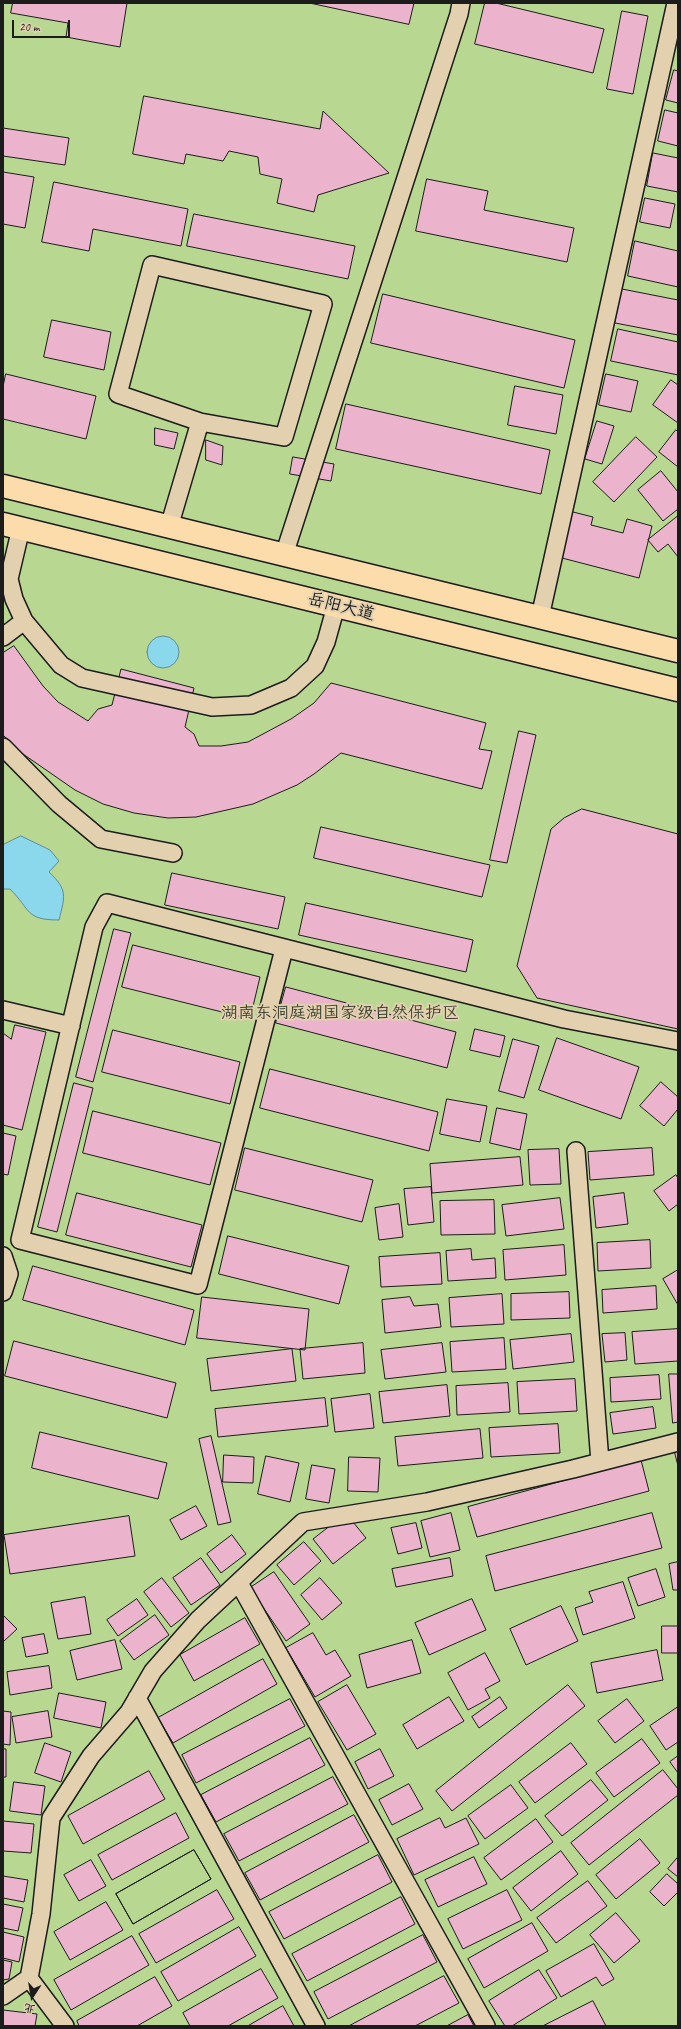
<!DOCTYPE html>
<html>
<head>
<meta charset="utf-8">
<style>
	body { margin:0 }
	#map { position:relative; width:681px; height:2029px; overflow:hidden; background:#e4cab4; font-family:Caveat,"LXGW WenKai TC",sans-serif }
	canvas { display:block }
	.frame { position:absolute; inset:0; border:4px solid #1c1c1c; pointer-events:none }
	.north { position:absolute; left:12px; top:1977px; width:40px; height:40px; -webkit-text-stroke:3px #e2d0ae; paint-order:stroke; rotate:192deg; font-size:11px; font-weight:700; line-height:16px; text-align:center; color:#1c1c1c }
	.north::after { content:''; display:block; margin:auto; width:14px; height:18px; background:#1c1c1c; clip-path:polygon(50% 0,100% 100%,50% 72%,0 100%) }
	.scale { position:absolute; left:12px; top:20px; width:58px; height:18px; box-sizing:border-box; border:2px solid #1c1c1c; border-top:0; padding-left:5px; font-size:12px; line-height:14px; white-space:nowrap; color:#1c1c1c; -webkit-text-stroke:3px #e2d0ae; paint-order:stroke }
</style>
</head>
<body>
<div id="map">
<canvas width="681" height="2029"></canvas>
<div class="frame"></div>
<div class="north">北</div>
<div class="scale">20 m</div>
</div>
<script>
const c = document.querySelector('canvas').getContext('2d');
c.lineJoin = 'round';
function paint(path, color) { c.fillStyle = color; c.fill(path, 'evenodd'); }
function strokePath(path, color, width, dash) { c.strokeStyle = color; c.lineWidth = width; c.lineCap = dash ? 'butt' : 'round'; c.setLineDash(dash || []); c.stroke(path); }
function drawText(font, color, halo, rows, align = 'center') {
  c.font = font + ' Caveat,"LXGW WenKai TC",sans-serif'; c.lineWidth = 4; c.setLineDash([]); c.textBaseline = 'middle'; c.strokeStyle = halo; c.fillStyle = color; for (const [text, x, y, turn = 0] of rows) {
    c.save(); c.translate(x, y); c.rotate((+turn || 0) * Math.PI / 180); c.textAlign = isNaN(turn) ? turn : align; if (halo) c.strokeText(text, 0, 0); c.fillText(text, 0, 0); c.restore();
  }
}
paint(new Path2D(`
	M3,3H678V2026H3Z`), '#b8d892');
const water = new Path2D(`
	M147 652a16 16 0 1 1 32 0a16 16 0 1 1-32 0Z
	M21,836L50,850L59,861L49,872C68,890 65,896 59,920C25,920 31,910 10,889H3V845Z`);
paint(water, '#8bd7eb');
strokePath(water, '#5f8c98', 1);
const building = new Path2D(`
	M13,3H127L120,47L66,37L68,23L11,13Z
	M310,3H414L409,24Z
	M485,3H496L604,29L593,73L475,44Z
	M622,11L648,16L633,94L607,89Z
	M674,70L678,71V103L666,100Z
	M144,96L320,129L323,111L389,173L318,195L314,212L277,203L282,179L260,174L258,157L229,151L223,161L186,154L184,164L133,154Z
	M665,110L678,113V146L658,141Z
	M3,128L69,138L65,165L3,156Z
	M653,153L678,158V192L647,186Z
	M3,172L34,177L25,228L3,224Z
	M427,179L488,191L484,210L574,228L567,262L416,231Z
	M54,182L188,209L181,246L93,229L89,251L42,242Z
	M645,198L675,204L670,228L640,222Z
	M194,214L355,246L348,279L187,246Z
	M635,241L678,251V287L628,276Z
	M622,289L678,300V335L615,323Z
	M383,294L575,340L564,388L371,343Z
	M52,320L111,332L104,370L44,357Z
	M618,329L678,342V375L611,361Z
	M6,374L96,396L86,439L3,419V387Z
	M606,374L638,381L631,412L599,405Z
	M671,380L678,385V423L653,405Z
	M515,386L563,395L556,434L508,425Z
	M346,404L550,450L541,494L336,449Z
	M597,421L614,426L602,464L585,459Z
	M155,428L178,433L174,449L155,445Z
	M676,430L678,432V467L659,452Z
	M636,437L657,457L614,502L593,482Z
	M206,440L223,446L222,465L206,460Z
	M293,457L334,464L331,481L290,474Z
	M661,471L678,492V509L663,521L638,490Z
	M573,512L593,517L591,525L623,533L627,519L652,526L639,578L562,558Z
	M678,516V557L668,544L658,552L648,540Z
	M14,646L43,686L58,702L88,721L98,709L112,705L121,669L194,688L185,727L194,734L199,746H221L248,742L291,719L314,703L331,683L486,723L479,749L492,751L482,789L341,753L314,774L297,785L253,804L196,817L168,818L134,813L103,804L75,790L23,754L3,735V653Z
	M519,731L536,735L507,863L490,860Z
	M582,809L678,834V1029L537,998L517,966L551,829L564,818Z
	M321,827L490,865L482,897L314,858Z
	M172,873L285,897L278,929L165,905Z
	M306,903L473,940L466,972L299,935Z
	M114,929L131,933L93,1082L76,1077Z
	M133,945L260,977L250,1019L122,987Z
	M286,987L456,1032L447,1068L276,1023Z
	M15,1025L46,1032L22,1130L3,1125V1033L11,1039Z
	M475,1029L505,1036L500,1057L470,1050Z
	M113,1030L240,1062L230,1104L102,1072Z
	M557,1038L639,1067L621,1119L539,1090Z
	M513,1039L539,1046L524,1098L499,1091Z
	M270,1069L438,1112L429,1151L260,1108Z
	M661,1082L678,1097V1109L664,1126L640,1106Z
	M74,1083L93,1088L57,1232L38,1227Z
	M447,1099L487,1106L480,1142L440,1134Z
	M497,1108L527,1114L520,1150L490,1143Z
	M93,1111L221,1143L210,1185L83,1153Z
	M3,1133L16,1136L8,1175L3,1174Z
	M245,1148L373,1180L362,1222L235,1190Z
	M652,1148L654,1175L590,1180L588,1152Z
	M559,1149L561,1184L530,1185L528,1150Z
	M520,1157L523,1185L432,1193L430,1164Z
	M676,1175L678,1178V1204L669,1211L654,1191Z
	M431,1187L434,1222L408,1225L404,1189Z
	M77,1193L202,1225L191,1267L66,1235Z
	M624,1193L628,1224L596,1228L593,1197Z
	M560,1198L564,1229L506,1236L502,1205Z
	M494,1200L495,1234L441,1235L440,1201Z
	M399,1204L403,1237L379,1240L375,1208Z
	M228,1236L349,1266L339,1304L219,1274Z
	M650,1240L651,1268L598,1271L597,1243Z
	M564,1245L566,1275L505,1280L503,1250Z
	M471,1249L472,1260L495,1258L496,1278L448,1281L446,1251Z
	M440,1253L442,1284L381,1287L379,1257Z
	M33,1266L194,1310L185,1345L23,1300Z
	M678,1270V1305L663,1279Z
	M656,1286L657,1309L603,1313L602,1290Z
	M569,1292L570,1318L511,1320V1294Z
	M502,1294L504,1324L451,1327L449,1298Z
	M202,1297L309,1309L305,1350L197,1338Z
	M410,1297L414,1306L438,1304L441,1327L385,1333L382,1300Z
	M678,1329V1361L635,1364L632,1332Z
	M625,1333L627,1360L605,1362L602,1334Z
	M571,1334L574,1362L513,1369L510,1340Z
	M504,1338L506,1369L452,1372L450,1342Z
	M14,1341L176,1383L167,1418L5,1376Z
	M363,1343L365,1373L303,1379L300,1349Z
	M442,1343L446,1372L385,1379L381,1350Z
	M292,1349L296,1381L211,1391L207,1359Z
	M669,1374H678V1422L673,1423Z
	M659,1375L661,1399L611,1402L610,1378Z
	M575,1379L577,1411L519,1414L517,1382Z
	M508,1383L510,1412L457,1415L456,1386Z
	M447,1385L450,1416L383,1423L379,1392Z
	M370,1394L374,1428L335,1432L331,1399Z
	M325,1398L328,1426L218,1437L215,1409Z
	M653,1407L656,1428L613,1434L610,1413Z
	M558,1424L560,1453L491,1457L489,1428Z
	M480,1429L483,1458L398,1466L395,1437Z
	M40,1432L167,1463L158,1499L32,1468Z
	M211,1436L231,1522L218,1525L199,1439Z
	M678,1449V1466L674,1450Z
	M224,1455L254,1457L253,1483L223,1482Z
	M266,1456L299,1463L290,1502L258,1494Z
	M349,1457L380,1458L378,1492L348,1491Z
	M641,1460L649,1491L477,1537L468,1507Z
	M312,1465L335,1469L329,1503L306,1499Z
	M196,1506L207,1526L181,1540L170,1520Z
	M451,1513L460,1550L430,1557L421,1521Z
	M652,1513L662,1548L495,1591L486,1556Z
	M129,1516L135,1556L10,1574L4,1535Z
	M353,1522L366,1538L333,1564L313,1539L331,1525Z
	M416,1523L422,1548L398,1554L391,1528Z
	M232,1535L246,1554L221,1573L207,1554Z
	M304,1542L321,1561L294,1585L277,1565Z
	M201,1558L220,1585L191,1605L173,1578Z
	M450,1558L453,1576L396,1587L392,1569Z
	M678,1562V1590H673L669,1564Z
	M656,1569L665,1597L638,1606L628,1578Z
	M274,1572L310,1624L286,1641L250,1588Z
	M162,1578L189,1613L171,1627L144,1592Z
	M320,1578L342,1603L322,1620L301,1595Z
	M623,1582L635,1618L583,1635L575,1608L593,1602L589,1592Z
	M85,1597L91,1634L58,1639L51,1603Z
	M137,1599L148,1615L118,1636L107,1620Z
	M472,1599L486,1630L429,1655L415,1623Z
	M561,1606L578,1641L526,1665L510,1629Z
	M3,1615L17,1629L3,1642Z
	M155,1615L169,1635L134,1660L120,1641Z
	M245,1618L260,1644L194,1681L180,1655Z
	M662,1626H678V1653H662Z
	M313,1633L326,1655L335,1650L351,1676L315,1697L286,1648Z
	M44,1634L48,1653L26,1657L22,1638Z
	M115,1640L122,1669L77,1680L70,1651Z
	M412,1640L421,1673L367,1688L359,1655Z
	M657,1650L663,1680L597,1693L591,1663Z
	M485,1653L500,1681L485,1689L490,1698L468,1710L448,1673Z
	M263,1659L277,1684L173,1743L158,1718Z
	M49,1666L52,1688L10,1695L7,1672Z
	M347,1685L376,1734L347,1750L318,1702Z
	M568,1685L585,1706L452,1811L436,1791Z
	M59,1693L106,1702L101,1728L54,1718Z
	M449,1697L464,1721L417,1749L403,1725Z
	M500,1697L507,1708L479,1728L472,1717Z
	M290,1699L305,1726L196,1783L182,1755Z
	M627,1699L644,1721L615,1743L598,1721Z
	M678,1707V1742L666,1750L650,1726Z
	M3,1711L11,1712L10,1745L3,1744Z
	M48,1711L52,1737L16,1743L12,1717Z
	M310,1738L325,1765L216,1822L201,1795Z
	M642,1739L660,1763L614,1797L596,1773Z
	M45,1743L71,1752L61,1782L35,1773Z
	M571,1743L587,1764L535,1803L519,1782Z
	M3,1749H6V1777H3Z
	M380,1749L394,1776L368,1789L355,1762Z
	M678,1756V1773L670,1762Z
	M663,1770L678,1789V1795L589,1865L571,1843Z
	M149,1771L165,1799L83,1844L68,1816Z
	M333,1777L348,1804L239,1861L224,1834Z
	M591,1780L608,1800L562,1836L545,1816Z
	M14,1782L45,1786L41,1815L10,1811Z
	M409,1784L423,1809L392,1825L379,1800Z
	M511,1785L528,1808L485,1839L468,1816Z
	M176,1813L189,1838L112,1880L98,1855Z
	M354,1815L369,1842L260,1900L245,1873Z
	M440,1818L445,1828L466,1818L479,1844L414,1875L397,1839Z
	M536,1819L553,1842L501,1880L484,1858Z
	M3,1821L34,1824L31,1853L3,1851Z
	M640,1839L660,1863L616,1899L596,1875Z
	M194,1850L211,1879L133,1924L116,1894Z
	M194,1850L211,1879L133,1924L116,1894Z
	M561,1851L578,1874L531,1911L513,1888Z
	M378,1855L392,1882L284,1939L269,1912Z
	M474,1857L487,1884L438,1907L425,1880Z
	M678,1857V1877L668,1869Z
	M91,1860L106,1886L79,1901L64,1875Z
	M667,1874L678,1884V1892L664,1906L650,1892Z
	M3,1876L28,1880L24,1902L3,1898Z
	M588,1881L607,1906L556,1943L537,1918Z
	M217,1890L234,1919L156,1963L139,1934Z
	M507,1890L522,1920L463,1949L448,1919Z
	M401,1897L415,1924L307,1981L292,1954Z
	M106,1902L123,1930L70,1960L54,1932Z
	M3,1904L23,1908L18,1931L3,1928Z
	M616,1913L640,1941L614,1963L590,1935Z
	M532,1923L548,1951L484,1988L468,1959Z
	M239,1927L256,1956L178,2001L161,1972Z
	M3,1932L24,1937L19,1962L3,1958Z
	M423,1935L437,1962L328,2019L314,1992Z
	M132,1936L149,1965L71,2010L54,1980Z
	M594,1944L614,1979L602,1986L596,1977L561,1997L546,1971Z
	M3,1960L12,1962L9,1979L3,1980Z
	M261,1969L278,1998L228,2026H190L183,2013Z
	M539,1970L557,1998L512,2026H505L489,2001Z
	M444,1976L459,2003L415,2026H349Z
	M155,1977L172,2006L137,2026H79L77,2021Z
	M593,2001L606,2026H543Z
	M283,2006L294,2026H248Z
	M3,2010L37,2014L35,2026H3Z
	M468,2015L474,2026H447Z`);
paint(building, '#ebb4cc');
strokePath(building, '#1c1c1c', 1);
const minor = new Path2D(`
	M169,527L200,422L118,394L152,265L323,304L284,437L200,422
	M284,555L459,14L461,3
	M540,617L676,3
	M24,621L61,665L82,678L212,707L251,705L291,688L315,666L326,642L336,606
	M3,637L24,621L14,599L9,579L21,528
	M3,747L59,804L101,839L173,853
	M284,949L198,1285L20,1240L94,927L107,903L564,1019L678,1041
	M3,1010L71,1026
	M576,1151L600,1462
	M3,1256L9,1274L3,1292
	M239,1583L486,2026
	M137,1698L316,2026
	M29,1978L65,2026
	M3,1996L29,1978L41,1914L51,1818L91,1756L129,1712L153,1671L198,1620L303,1522L427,1502L573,1469L678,1442`);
const primary = new Path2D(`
	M3,486L678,651
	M3,524L678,690`);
strokePath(minor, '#1c1c1c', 20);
strokePath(primary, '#1c1c1c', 25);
strokePath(minor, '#e2d0ae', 17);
strokePath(primary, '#fddcac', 22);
drawText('17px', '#1c1c1c', '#e2d0ae', [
	["岳阳大道",341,607,14]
]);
drawText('17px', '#3b4234', '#e2d0ae', [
	["湖南东洞庭湖国家级自然保护区",340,1014]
]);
</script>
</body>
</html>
